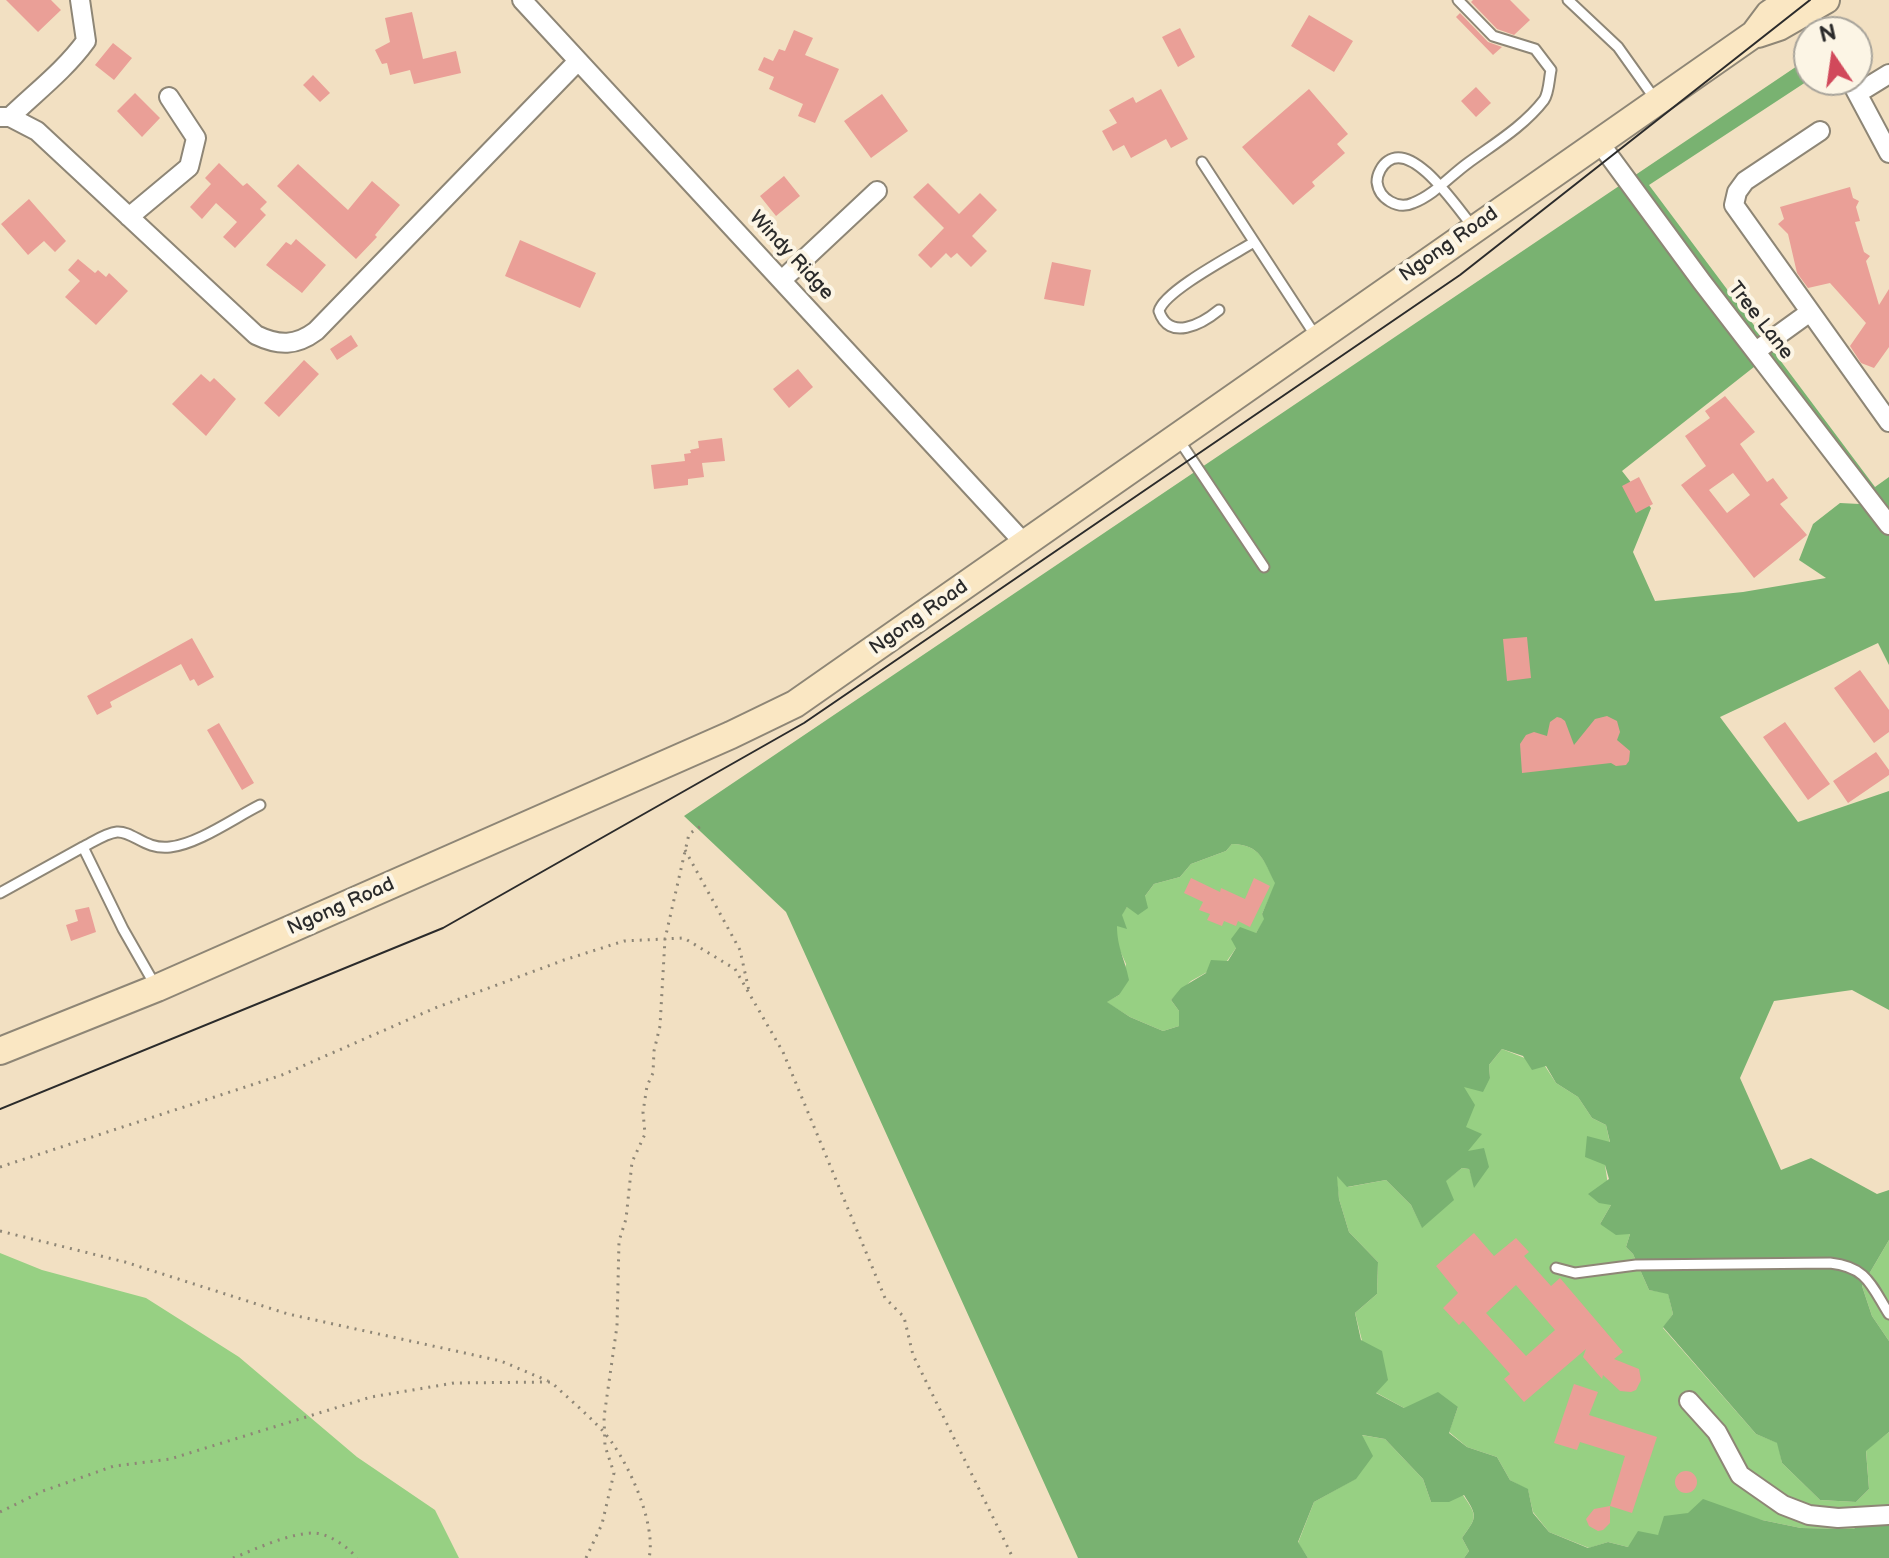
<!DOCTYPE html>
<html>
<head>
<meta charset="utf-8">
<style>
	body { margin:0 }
	#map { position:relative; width:1889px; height:1558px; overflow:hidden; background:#f2e0c2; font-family:"Balsamiq Sans",sans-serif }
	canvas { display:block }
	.north { position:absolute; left:1793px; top:16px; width:80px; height:80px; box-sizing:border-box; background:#fcf5e5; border:2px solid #a8a49b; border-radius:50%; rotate:347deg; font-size:22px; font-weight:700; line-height:32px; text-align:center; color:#2b2b2b }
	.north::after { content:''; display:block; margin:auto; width:28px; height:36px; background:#d1495b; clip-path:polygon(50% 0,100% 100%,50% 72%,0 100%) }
</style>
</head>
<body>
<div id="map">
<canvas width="1889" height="1558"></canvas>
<div class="north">N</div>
</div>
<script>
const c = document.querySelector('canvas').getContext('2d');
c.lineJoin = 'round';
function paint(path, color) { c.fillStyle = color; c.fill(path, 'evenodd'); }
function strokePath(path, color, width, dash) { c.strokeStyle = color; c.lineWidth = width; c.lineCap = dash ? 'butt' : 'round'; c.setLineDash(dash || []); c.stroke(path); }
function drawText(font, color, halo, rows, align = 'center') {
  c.font = font + ' "Balsamiq Sans",sans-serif'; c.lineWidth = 8; c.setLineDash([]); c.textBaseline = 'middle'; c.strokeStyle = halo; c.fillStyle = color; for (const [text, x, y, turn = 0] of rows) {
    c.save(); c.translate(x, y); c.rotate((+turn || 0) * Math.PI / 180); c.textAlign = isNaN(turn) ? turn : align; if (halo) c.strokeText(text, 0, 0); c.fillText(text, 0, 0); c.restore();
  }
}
paint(new Path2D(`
	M1232,844C1261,845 1263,860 1276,883L1262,914L1265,919L1256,933L1236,948L1227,961L1191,981L1171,1000L1179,1011V1026L1163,1031L1130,1017L1106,1002L1119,995L1126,964L1117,944V925L1126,928L1121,915L1127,907L1145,896L1154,884L1180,877L1191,864L1226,851Z
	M1502,1049L1545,1066L1556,1083L1578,1097L1592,1118L1606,1125L1610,1143L1605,1165L1611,1205L1600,1224L1630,1234L1626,1247L1633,1254L1649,1290L1668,1293L1673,1314L1663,1328L1756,1434L1778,1443L1782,1463L1820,1500L1856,1502L1869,1489L1866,1450L1889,1432V1512L1853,1529L1801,1528L1762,1520L1688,1513L1658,1535L1628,1547L1608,1542L1589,1548L1549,1532L1533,1512L1528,1490L1510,1480L1497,1457L1467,1447L1449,1432L1458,1407L1404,1408L1375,1392L1355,1313L1377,1294L1378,1262L1349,1232L1339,1199L1336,1174L1348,1187L1386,1180L1411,1205L1422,1227L1445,1181L1462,1168L1469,1169L1475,1187L1467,1152L1463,1087L1490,1078L1489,1065Z
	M1889,1240V1341L1872,1316L1862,1286Z
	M0,1253L42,1270L146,1298L239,1357L357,1457L435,1510L459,1558H0Z
	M1361,1435L1385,1439L1423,1479L1431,1502L1463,1495C1478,1517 1477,1517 1462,1538L1469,1551L1464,1558H1308L1298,1543L1314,1502L1355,1479Z`), '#97d083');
paint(new Path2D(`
	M1809,58V80L1649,185L1875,487L1889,477V665L1878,643L1720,717L1798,822L1889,791V1010L1852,990L1774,1001L1740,1078L1781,1170L1811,1158L1877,1194L1889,1190V1240L1862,1286L1872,1316L1889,1341V1432L1866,1451L1869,1489L1856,1502L1820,1500L1782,1463L1777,1443L1756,1434L1663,1327L1673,1314L1668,1294L1649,1290L1633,1254L1626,1247L1630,1234L1616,1235L1600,1224L1611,1205L1599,1203L1588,1194L1609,1179L1605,1165L1585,1157L1587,1136L1610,1142L1606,1125L1592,1118L1578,1097L1556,1083L1546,1066L1532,1070L1523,1056L1502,1049L1489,1065L1490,1078L1483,1092L1464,1087L1475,1105L1466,1127L1482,1134L1468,1151L1484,1148L1489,1167L1474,1188L1469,1169L1462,1168L1446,1181L1454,1200L1422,1228L1411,1205L1386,1180L1347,1187L1337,1176L1339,1199L1349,1232L1378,1262L1377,1294L1355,1313L1361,1340L1382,1351L1388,1380L1376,1393L1404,1408L1438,1392L1458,1407L1449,1433L1467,1447L1497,1457L1510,1480L1528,1489L1533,1513L1549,1532L1588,1548L1608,1542L1628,1547L1638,1531L1658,1535L1664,1516L1688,1513L1703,1499L1762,1520L1801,1528L1853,1529L1889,1512V1558H1464L1469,1551L1462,1538C1477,1517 1478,1517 1464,1495L1449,1502H1431L1423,1479L1385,1439L1362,1435L1373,1456L1356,1479L1314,1502L1298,1542L1308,1558H1078L786,912L684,816ZM1759,363L1879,505L1840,503L1813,524L1799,560L1826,578L1743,592L1655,601L1633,552L1651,508L1622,471ZM1232,844C1261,845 1263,860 1275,883L1262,914L1264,919L1256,933L1240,927L1231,939L1236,948L1228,961L1211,960L1206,973L1181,988L1171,1000L1179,1011V1026L1163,1031L1130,1017L1107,1002L1119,995L1129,980C1125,959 1117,948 1117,926L1127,929L1122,915L1127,907L1138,915L1148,908L1145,896L1154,884L1180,877L1191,864L1226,851Z`), '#79b271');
paint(new Path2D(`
	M6,0H51L61,10L38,32Z
	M1473,0H1510L1530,20L1514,35L1497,29L1471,2Z
	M412,12L423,59L456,51L461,73L414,84L410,70L390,75L387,63L382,64L375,50L390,42L385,18Z
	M1460,13L1488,42L1502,47L1493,55L1456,17Z
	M1309,15L1353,41L1334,72L1291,46Z
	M1180,28L1195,57L1178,67L1162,37Z
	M794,30L813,38L805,55L839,69L815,123L798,116L803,104L769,89L774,77L758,70L764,57L773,61L779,49L785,51Z
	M113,43L132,58L114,80L95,65Z
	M313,75L330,93L320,102L303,85Z
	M1476,87L1491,103L1476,117L1461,101Z
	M1161,89L1188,139L1171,148L1166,139L1131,158L1124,145L1113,151L1102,131L1117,123L1109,110L1133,97L1136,103Z
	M1309,89L1348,134L1337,144L1345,153L1312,182L1315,186L1293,205L1242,147Z
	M135,93L160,118L142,137L117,111Z
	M882,94L908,131L871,158L844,121Z
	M219,163L243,186L247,183L267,202L260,209L266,215L235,248L223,237L237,222L216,203L202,219L190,207L211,184L205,178Z
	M298,164L348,210L372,181L400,205L375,235L377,237L356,259L277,186Z
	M784,176L800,196L776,216L760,196Z
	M928,183L959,214L980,193L997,210L972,236L987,251L971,267L957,253L951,258L946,253L931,268L918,255L944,228L913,197Z
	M1850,187L1853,198L1859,201L1856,207L1860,221L1855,222L1864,252L1870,256L1866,261L1879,305L1889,289V347L1874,368L1861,363L1850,346L1866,323L1830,283L1808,288L1797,273L1788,234L1778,224L1784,219L1780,207Z
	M29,199L66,241L55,252L44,241L28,255L1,224Z
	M296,239L326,265L302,293L266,265L286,242L291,245Z
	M520,240L596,273L580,308L505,276Z
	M78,259L95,273L98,270L106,277L109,273L128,291L96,325L65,297L80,281L68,270Z
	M1052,262L1091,270L1084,306L1044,299Z
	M351,335L358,346L337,360L330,349Z
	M304,360L319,374L279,417L264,403Z
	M798,369L813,387L789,408L773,389Z
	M201,374L210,382L214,378L236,399L206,436L172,404Z
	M1725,396L1755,432L1740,444L1767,482L1773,478L1788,498L1780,504L1807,535L1754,578L1681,485L1706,466L1685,436L1710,418L1705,411ZM1733,473L1750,495L1727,513L1709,490Z
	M722,438L725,461L702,463L704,477L688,479V485L654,489L651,465L685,461L684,454L691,453L690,450L699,448L698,441Z
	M1639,477L1653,504L1636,513L1622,486Z
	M1527,637L1531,678L1507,681L1503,639Z
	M192,638L214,677L198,686L194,679L190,681L181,664L110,702L112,707L97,715L87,696Z
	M1860,670L1889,710V732L1874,743L1834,688Z
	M1607,716L1617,721L1620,732L1617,740L1630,751L1629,761L1626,765L1616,766L1611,763L1522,773L1520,744L1526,735L1534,732L1547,736L1550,722L1557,717L1561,718L1565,721L1574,745L1595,719Z
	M1785,722L1830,784L1808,800L1763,737Z
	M219,723L254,783L242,790L207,730Z
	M1876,752L1889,770V775L1848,803L1833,781Z
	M1191,878L1220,892L1221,888L1245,899L1254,878L1270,886L1250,927L1238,921L1236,926L1224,921L1222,926L1207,920L1210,914L1199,910L1203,902L1184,893Z
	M89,907L96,932L71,941L66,925L78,921L75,910Z
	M1474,1233L1494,1256L1516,1238L1529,1252L1524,1256L1551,1286L1560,1278L1623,1352L1614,1359L1639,1369L1641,1380L1636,1390L1631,1392L1620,1391L1603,1375L1602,1379L1583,1357L1586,1349L1524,1402L1504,1379L1510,1374L1463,1321L1459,1325L1443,1308L1458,1293L1436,1266ZM1516,1285L1555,1330L1526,1356L1486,1313Z
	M1574,1384L1598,1392L1589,1415L1657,1437L1632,1513L1610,1506V1523L1603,1530L1598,1531L1589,1526L1586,1519L1594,1509L1610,1506L1625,1456L1580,1442L1577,1450L1554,1443Z
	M1675 1482a11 11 0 1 1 22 0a11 11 0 1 1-22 0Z`), '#ea9f97');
const lane = new Path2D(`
	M1458,0L1493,36L1535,49L1551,70C1549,79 1549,93 1544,100C1524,126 1494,144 1468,163C1450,176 1434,195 1413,203C1398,210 1379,199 1377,182C1377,174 1382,165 1388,161C1415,142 1459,211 1474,228
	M1568,0L1618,47L1655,99
	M1202,162L1317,338
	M1219,310C1202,324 1169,342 1159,311C1164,291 1233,255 1254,242
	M1179,440L1264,567
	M83,847C93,842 106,833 117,832C133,831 145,850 170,847C198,844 234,818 260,805
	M0,893L83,847L123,929L155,985
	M1556,1268L1575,1273L1636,1265L1830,1263C1867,1267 1871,1285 1889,1314`);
const street = new Path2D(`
	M522,0L1025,544
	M1807,12L1820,32
	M1850,80L1889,153
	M1858,93L1889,74
	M0,117H10L37,131L256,335C279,346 296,346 316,331L578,61
	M10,117C36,92 65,70 86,41L80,0
	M1820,131L1745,181L1737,192L1734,205L1889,422
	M1599,142L1702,282L1889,525
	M129,217L189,167L196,138L169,97
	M783,279L877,191
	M1756,351L1810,312
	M1689,1401L1717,1432L1740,1475L1783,1505L1809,1515L1838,1518L1889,1515`);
const secondary = new Path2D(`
	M1758,34L1779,27L1826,0
	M0,1051L157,988L731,735L795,704L1754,34L1769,14L1789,0`);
strokePath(lane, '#8e8676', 13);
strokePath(street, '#8e8676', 22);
strokePath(secondary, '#8e8676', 30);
strokePath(new Path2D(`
	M685,850L740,950L749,991
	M0,1167L282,1075L435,1008L564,960L624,941L684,938L735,969L783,1052L885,1298L904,1317L913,1355L1013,1558
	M0,1231L125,1262L288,1314L501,1361L548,1381
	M0,1512L43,1491L114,1466L170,1459L371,1397L454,1383L551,1382C568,1398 586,1413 602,1430C626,1456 657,1523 649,1558
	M233,1558C256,1549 289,1533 314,1533C328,1533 348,1547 357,1558
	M586,1558L602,1524L614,1473L605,1446L604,1417L617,1326L619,1241L626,1219L632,1162L645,1134L643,1112L647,1086L653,1073L654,1051L660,1026L665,939L689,834L701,826`), '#8e8676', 3, [2, 6]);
strokePath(lane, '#fff', 9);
strokePath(street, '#fff', 18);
strokePath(secondary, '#fae7c3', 26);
strokePath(new Path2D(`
	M0,1109L443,928L804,723L1460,275L1810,0`), '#2b2b2b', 2);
drawText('20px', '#2b2b2b', '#fcf5e5', [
	["Ngong Road",1449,245,-35],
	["Windy Ridge",791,256,47],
	["Tree Lane",1760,321,52],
	["Ngong Road",919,618,-35],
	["Ngong Road",341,907,-24]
]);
</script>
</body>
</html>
